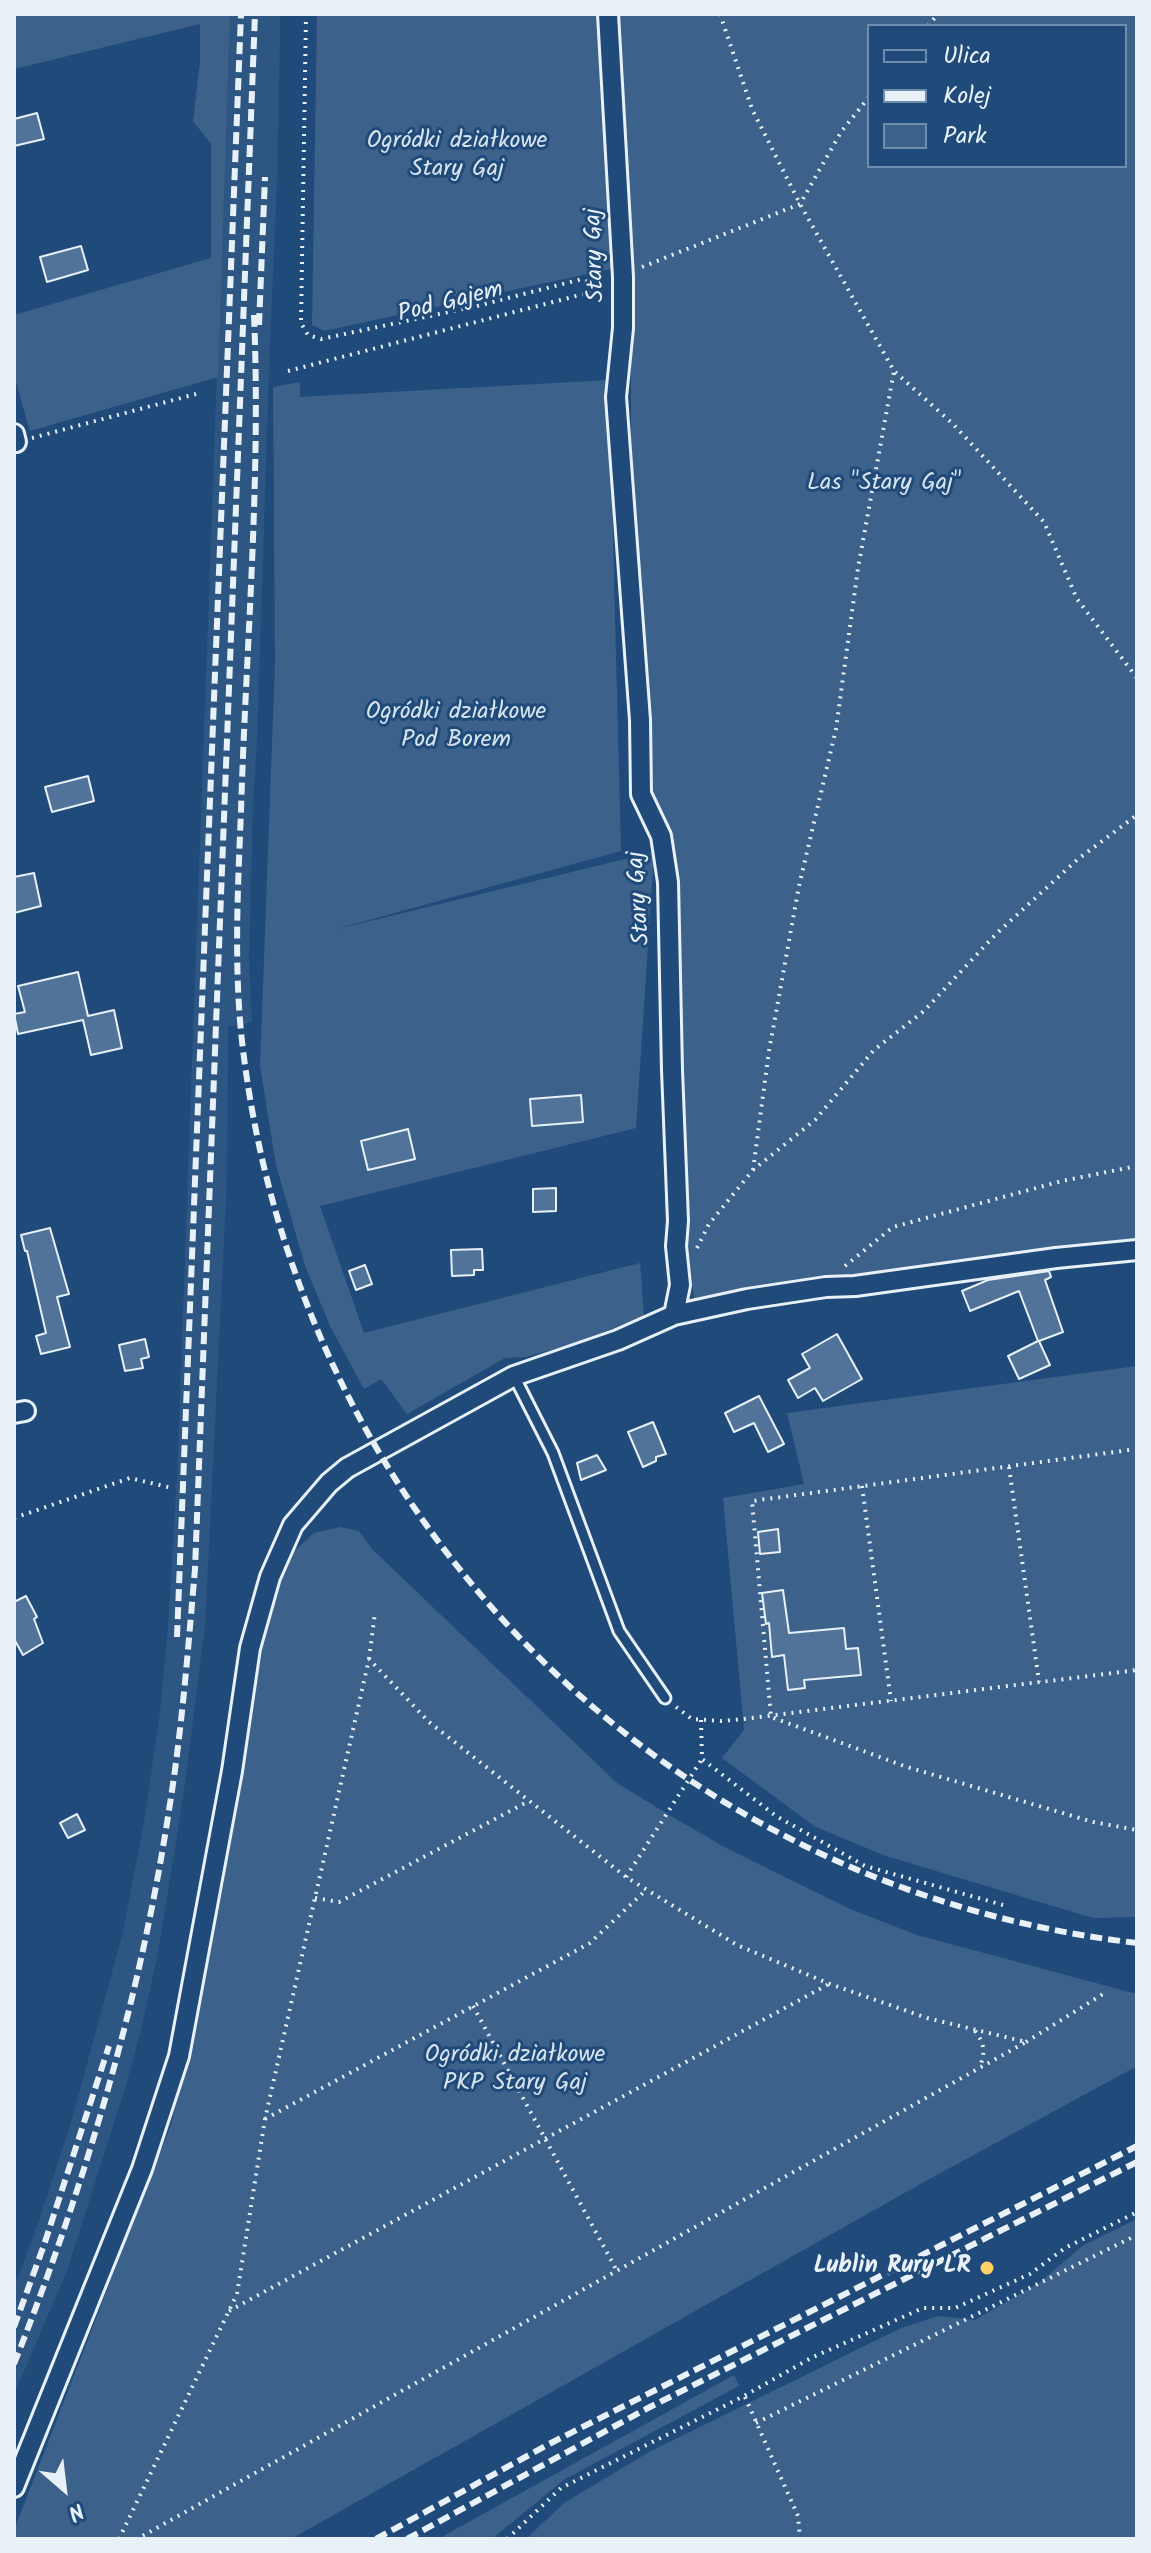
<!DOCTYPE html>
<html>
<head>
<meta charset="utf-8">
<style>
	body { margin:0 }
	#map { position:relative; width:1151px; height:2553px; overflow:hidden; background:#1f4a7a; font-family:Kalam,sans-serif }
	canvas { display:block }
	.frame { position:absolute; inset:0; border:16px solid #e8f1f8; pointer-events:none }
	.legend { position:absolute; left:867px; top:24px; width:260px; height:144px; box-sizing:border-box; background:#1f4a7a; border:2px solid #6f8dac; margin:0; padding:10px 14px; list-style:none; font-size:24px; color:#e8f1f8 }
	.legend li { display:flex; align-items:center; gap:16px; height:40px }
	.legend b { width:40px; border:2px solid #6f8dac }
	.north { position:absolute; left:24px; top:2449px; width:80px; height:80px; -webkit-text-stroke:6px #1f4a7a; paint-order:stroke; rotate:152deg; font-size:22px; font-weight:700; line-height:32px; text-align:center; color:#e8f1f8 }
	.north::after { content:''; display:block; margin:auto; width:28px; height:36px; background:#e8f1f8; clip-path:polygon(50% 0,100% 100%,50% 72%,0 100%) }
</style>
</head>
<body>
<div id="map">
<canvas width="1151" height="2553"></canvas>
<div class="frame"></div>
<ul class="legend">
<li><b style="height:10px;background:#1f4a7a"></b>Ulica</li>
<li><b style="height:10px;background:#e8f1f8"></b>Kolej</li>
<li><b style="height:22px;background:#3c628c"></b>Park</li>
</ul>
<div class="north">N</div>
</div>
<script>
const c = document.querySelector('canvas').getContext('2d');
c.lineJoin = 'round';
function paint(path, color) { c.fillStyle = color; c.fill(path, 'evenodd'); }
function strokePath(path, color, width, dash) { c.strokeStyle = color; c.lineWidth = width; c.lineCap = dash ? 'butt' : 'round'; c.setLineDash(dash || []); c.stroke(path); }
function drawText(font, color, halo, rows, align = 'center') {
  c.font = font + ' Kalam,sans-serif'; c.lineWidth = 6; c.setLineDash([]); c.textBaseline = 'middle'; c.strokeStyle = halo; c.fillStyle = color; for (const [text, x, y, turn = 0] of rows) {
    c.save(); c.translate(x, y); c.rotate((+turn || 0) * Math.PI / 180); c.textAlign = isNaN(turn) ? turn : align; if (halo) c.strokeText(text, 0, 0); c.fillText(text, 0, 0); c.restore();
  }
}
paint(new Path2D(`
	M230,14H280V34L277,181L270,341L257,739L253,804L249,959L252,1022L228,1027L227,1179L205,1626L184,1791L158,1953L142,2026L127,2082L67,2271L14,2395V2288L37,2226L70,2126L123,1932L145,1816L160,1712L168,1628L177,1476Z`), '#2e5683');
paint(new Path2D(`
	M14,14H230L218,377L30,431L14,376V315L211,258V144L193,121L200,61V24L14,69Z
	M317,14H599L615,268L324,331L312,325Z
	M613,14H1137V1255L747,1291L694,1299L685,1225L664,826L653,797L631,496V286ZM869,26H1125V166H869Z
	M609,380L621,851L333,930L654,852L636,1128L320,1206L364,1333L640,1263L644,1316L576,1343L526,1357L505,1358L407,1414L381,1379L364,1389L331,1328L305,1266L276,1165L260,1066L275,663L273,387L300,382V397Z
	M1137,1366V1917L1093,1918L883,1855L814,1826L722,1758L744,1730L723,1498L804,1484L787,1413Z
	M340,1527L359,1531L372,1549L617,1783L676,1819L726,1848L850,1909L917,1935L1137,1994V2066L924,2182L291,2539H14V2530L171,2125L211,1937L260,1644L278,1578L289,1556L314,1533Z
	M1137,2219V2539H526L564,2503L649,2452L901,2328L939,2316L975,2320L1039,2283L1082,2246Z
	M734,2375L739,2386L565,2479L492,2539H438Z`), '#3c628c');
const building = new Path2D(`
	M37,113L44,139L14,146V119Z
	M81,246L88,270L47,282L40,257Z
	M88,776L94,801L52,812L45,787Z
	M34,873L41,906L14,913V877Z
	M78,972L88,1016L114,1010L122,1048L91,1055L83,1020L18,1034L14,1014L25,1012L18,986Z
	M581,1095L583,1122L532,1126L530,1099Z
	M408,1129L415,1159L368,1170L361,1141Z
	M556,1188V1211L533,1212V1189Z
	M50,1228L69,1294L57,1297L70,1347L41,1354L36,1336L46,1333L27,1251H25L21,1235Z
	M482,1249L483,1270H474V1275L452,1276L451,1250Z
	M365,1265L372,1284L356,1290L349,1271Z
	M1049,1271L1051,1277L1045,1280L1063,1332L1039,1341L1050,1365L1019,1379L1008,1356L1038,1341L1019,1291L970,1311L962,1291L988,1280Z
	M837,1334L862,1379L823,1401L815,1388L798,1398L788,1380L810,1368L802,1354Z
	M145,1339L149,1357L141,1359L143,1368L125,1371L119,1345Z
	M759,1396L784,1444L768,1452L754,1423L734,1432L725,1413Z
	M653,1422L666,1454L656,1457V1461L643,1467L628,1432Z
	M597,1455L606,1470L581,1480L577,1463Z
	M778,1529L780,1552L760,1554L758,1532Z
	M783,1590L789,1633L844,1628L846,1649L858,1648L861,1675L804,1680L805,1688L788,1690L784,1655L772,1657L769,1623L766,1624L762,1593Z
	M26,1596L37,1617L34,1619L43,1643L23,1655L14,1639V1602Z
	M77,1814L85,1830L68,1838L60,1823Z`);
paint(building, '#517399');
strokePath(building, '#e8f1f8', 2);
const service = new Path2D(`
	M514,1376L553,1453L619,1631L665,1698`);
const minor = new Path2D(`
	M608,14L623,277V328L616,397L640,720L641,794L661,836L668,882L672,1070L678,1221L676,1246L680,1285L674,1315
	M14,434L16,442
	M14,1413L25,1411
	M14,2487L142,2169L179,2056L232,1771L250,1648L270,1577L293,1525L329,1483L347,1468L514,1376L618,1340L674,1315L747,1299L826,1287L855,1286L1056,1258L1137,1250`);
strokePath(service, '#e8f1f8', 15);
strokePath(minor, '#e8f1f8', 24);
strokePath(new Path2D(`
	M306,14L301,323L308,335L321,339L477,306L582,279L600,289
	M720,14L752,109L800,204L894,371L953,424L1044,522L1077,599L1137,678
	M928,26L938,14
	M642,267L800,204L841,132L869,97
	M288,371L603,289
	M32,438L196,394
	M753,1170L769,1051L799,886L836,729L858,568L894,371
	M697,1248L709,1224L753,1170L815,1120L874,1050L924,1011L995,935L1078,859L1137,815
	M845,1266L893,1227L1062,1181L1137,1166
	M1137,1449L752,1501L771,1717L907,1767L1093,1822L1137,1830
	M1009,1467L1039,1682
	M862,1486L891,1701
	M14,1518L130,1478L172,1488
	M369,1659L375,1613
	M676,1707L692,1719L721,1721L743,1719L1137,1670
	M701,1720L702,1759L776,1816L865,1866L1003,1905
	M626,1877L702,1759
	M315,1898L339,1902L529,1801
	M473,2006L617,2271
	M975,2031C985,2044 985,2052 980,2067
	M1026,2042L1103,1994
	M265,2119L590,1943L645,1891
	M229,2311L829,1984
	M745,2397L798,2516L800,2539
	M756,2423L1137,2235
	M119,2539L237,2294L265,2119L369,1659L429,1722L626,1877L737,1945L830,1984L927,2018L1026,2042L137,2539
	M507,2539L561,2488L744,2396L811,2358L923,2308H955L1030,2274L1065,2248L1137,2212`), '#e8f1f8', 4, [2, 6]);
strokePath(service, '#1f4a7a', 9);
strokePath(minor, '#1f4a7a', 18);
strokePath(new Path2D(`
	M254,315C261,480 246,646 241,811C238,885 234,958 241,1032C291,1511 657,1887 1137,1943
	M259,325L265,177
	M177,1637L241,14
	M14,2327L44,2245L109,2046
	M14,2364C85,2185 140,2001 169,1810C182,1730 188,1649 195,1569L255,14
	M376,2539L549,2444L1137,2146
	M407,2539L648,2408L1137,2162`), '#e8f1f8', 6, [12, 6]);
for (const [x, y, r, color] of [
	[987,2268,8,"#ffd166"]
]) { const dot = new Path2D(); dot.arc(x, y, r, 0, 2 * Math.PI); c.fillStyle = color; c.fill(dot); strokePath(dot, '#1f4a7a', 3); }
drawText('24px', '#d7e3ed', '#1f4a7a', [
	["Ogródki działkowe",457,143],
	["Stary Gaj",457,171],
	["Las \"Stary Gaj\"",884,485],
	["Ogródki działkowe",456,714],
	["Pod Borem",456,742],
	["Ogródki działkowe",515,2057],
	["PKP Stary Gaj",515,2085]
]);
drawText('24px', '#e8f1f8', '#1f4a7a', [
	["Stary Gaj",597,255,-92],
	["Pod Gajem",451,304,-14],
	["Stary Gaj",641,898,-94]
]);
drawText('bold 24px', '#e8f1f8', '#1f4a7a', [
	["Lublin Rury LR",971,2268]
], 'right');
</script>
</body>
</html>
